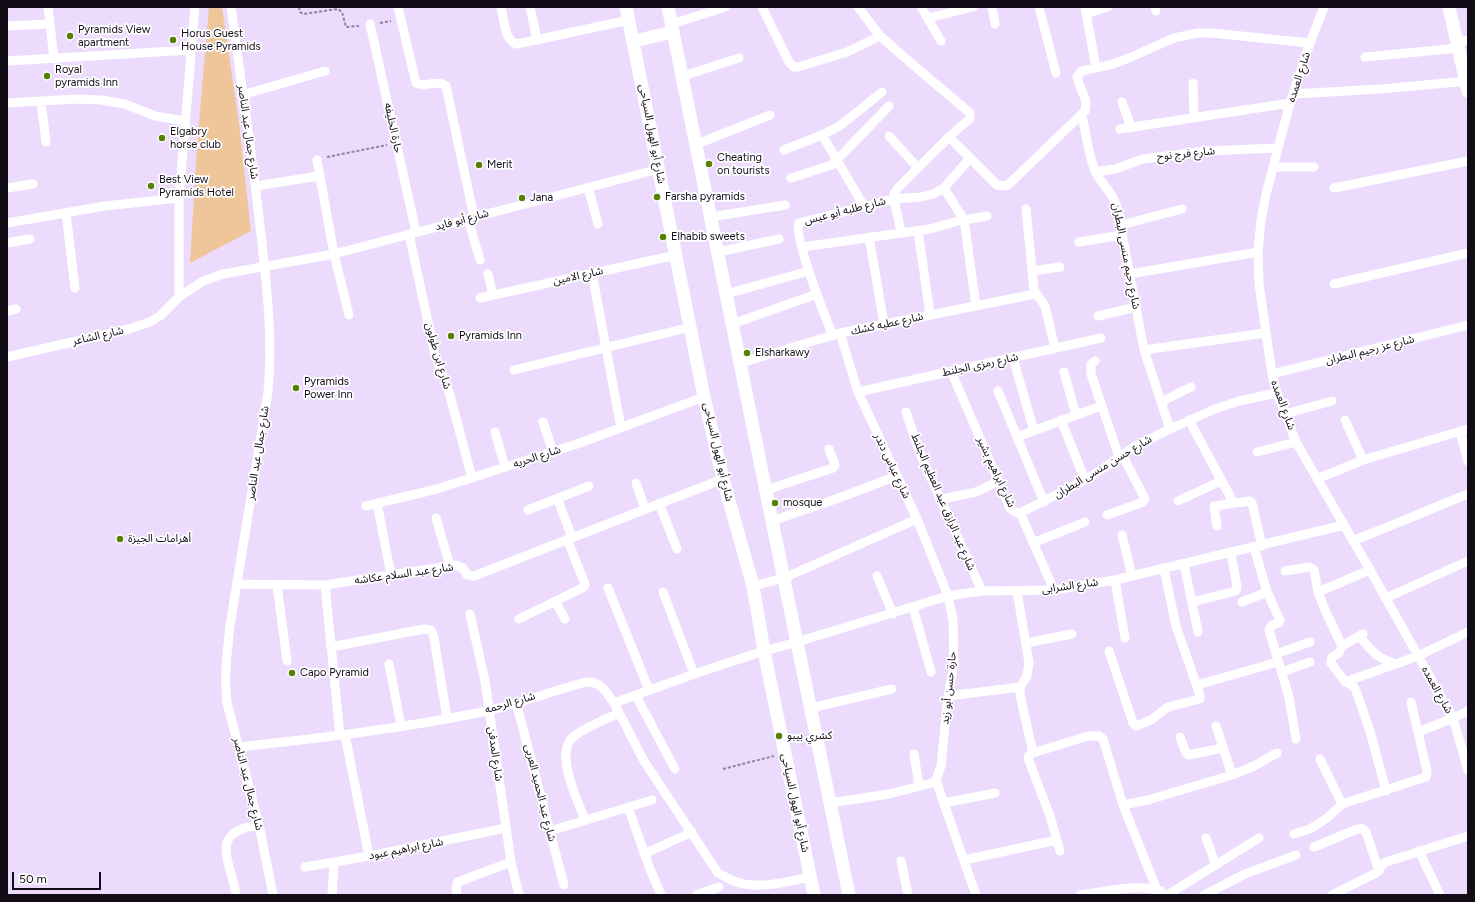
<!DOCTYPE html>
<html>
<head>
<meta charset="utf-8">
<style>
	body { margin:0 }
	#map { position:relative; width:1475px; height:902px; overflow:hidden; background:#eddbfe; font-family:Figtree,sans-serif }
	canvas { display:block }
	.frame { position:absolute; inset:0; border:8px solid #120c17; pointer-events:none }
	.scale { position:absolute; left:12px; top:872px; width:89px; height:18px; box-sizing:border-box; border:2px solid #120c17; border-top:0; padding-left:5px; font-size:12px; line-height:14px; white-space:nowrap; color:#120c17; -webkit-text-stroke:3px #fff; paint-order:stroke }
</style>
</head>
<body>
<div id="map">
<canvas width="1475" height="902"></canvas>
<div class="frame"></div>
<div class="scale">50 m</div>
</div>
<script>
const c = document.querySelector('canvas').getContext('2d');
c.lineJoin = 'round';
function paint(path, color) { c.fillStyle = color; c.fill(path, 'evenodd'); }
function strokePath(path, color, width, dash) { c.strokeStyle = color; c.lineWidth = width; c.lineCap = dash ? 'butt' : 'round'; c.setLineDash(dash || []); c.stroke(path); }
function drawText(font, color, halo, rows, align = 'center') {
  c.font = font + ' Figtree,"Noto Sans Arabic",sans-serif'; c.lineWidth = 3.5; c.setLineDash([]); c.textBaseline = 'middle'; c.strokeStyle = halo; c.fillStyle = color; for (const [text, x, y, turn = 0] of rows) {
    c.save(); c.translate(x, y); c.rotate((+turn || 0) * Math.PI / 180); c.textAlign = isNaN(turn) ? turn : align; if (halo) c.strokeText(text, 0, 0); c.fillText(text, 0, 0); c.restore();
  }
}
paint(new Path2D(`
	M209,7H222L239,123L251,231L190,263L197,146Z`), '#efc69a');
strokePath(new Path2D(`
	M299,7L300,12L303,14L338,9L342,12L346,27L359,26
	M380,23L391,21
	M327,157L387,145
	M723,769L774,756`), '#8f829a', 2, [3, 2]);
strokePath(new Path2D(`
	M48,7L54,59
	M231,7C241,83 253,159 261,235C267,287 273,340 268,392L230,626C227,652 224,677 227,703L259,825L273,895
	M398,7L416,83C425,88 438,79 446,86L474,217
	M501,7C504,18 504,41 517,44L629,20
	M530,7L537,40
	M762,7L789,62L794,67H798L847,52L880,36
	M858,7L880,36L919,70L970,113V118L968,120L949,137L898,188L894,194V199L901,232
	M921,7L941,41
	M992,7L995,24
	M1039,7L1056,73
	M1085,7L1096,68
	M1155,7L1156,11
	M1324,7L1310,43L1290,103L1266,194L1261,220L1258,252L1259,284L1272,374L1277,393L1296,442L1370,570L1453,718L1468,770
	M1086,14L1108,7
	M928,18L973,7
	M370,24L416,232
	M672,24L725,7
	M7,26L50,24
	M1457,42L1468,40
	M1365,57L1459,48
	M7,61L191,50
	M683,76L739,58
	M1193,83L1194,118
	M1294,94L1381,89L1468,81
	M242,95L325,71
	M41,101L46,142
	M1122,102L1131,127
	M7,103L76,99L101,100L125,104L155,116L185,121
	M1082,115C1086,133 1088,155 1096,173C1103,186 1112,191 1117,207L1144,350L1170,429
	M1120,129L1290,103
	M822,135L864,206
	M889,136L918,168
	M949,137L997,185L1005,186L1008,185L1085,111C1089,99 1079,88 1077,77L1082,71L1113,64L1129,58L1174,38L1198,33H1211L1310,43
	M697,144L770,115
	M784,150L822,135L841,125L882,92
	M317,160L334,254L349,315
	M1273,167H1314
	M1096,172L1115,169L1143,159L1205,151L1278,148
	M791,178L832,165L889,106
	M256,186L319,176
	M588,187L598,224
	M7,188L33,184
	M944,188L964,220L976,306
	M1334,188L1468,161
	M1026,209L1034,290L1045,306L1055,348
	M66,213L75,288
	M711,217L785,205
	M468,219L480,260
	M7,223L105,206L179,198
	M1121,225L1182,209
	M918,231L930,314
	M409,234L435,355L449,392L472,478
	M869,237L884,324
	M1079,242L1122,235
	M7,243L30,239
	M802,247L930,229L958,221L987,216
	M718,252L779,239
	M1032,271L1060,267
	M592,273L621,428
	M488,274L493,295
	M1130,274L1258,252
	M1334,284L1468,253
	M726,294L809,271
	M179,297V198L195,7
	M480,298L676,255
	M7,311L16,309
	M1098,316L1136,307
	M732,324L817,294
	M840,333L858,392L917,519L948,596L953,620L954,663L948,696L941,766L936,780
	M833,336C826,319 793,236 799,223L894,199L921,197L933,194L944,188L970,158
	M1144,350L1265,333
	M7,357L129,329L150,322L160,316L179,297L203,281L223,274L334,254L659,169
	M1013,358L1034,431
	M1095,361L1091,364V374L1119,457
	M741,363L840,333L1035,294
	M514,370L691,327
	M951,371L1010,508L1015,512L1020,513L1022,517L1054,590
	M1064,372L1076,415
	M1272,374L1468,325
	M998,391L1044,502
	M858,392L1101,338
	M1161,402L1191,387
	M906,412L921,456L982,591
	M1285,414L1332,401
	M1061,420L1085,480
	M1189,420L1233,502
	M1345,420L1363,460
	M543,422L553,452
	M1460,431L1468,461
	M495,432L505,467
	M1017,437L1101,406
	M1257,452L1296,442
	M1317,479L1363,460L1468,429
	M636,483L645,509
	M766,490L833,468L835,465L829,449
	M557,498L572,537
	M942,499L976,492L999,481
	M1178,501L1221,481
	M377,503L391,575
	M659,503L677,549
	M366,506L437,489L577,444L704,397
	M528,510L589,486
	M1020,513L1085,480L1104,468L1132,448L1170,429L1215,409L1239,401L1277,393
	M1107,515L1143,502L1145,499L1122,454
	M436,518L450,566
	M772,521L836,499L897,476
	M1217,526L1214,506L1250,501L1252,503L1262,546
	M1122,535L1132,576
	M1353,541L1468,494
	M1033,543L1085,522
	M1254,547L1267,592L1280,620L1279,623L1272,625L1269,630L1289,697L1296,739
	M1184,564L1198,632
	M1285,571L1310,567L1314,570L1318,592L1325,610L1342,646L1339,653L1332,657L1331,663L1343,679L1354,687L1356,691L1370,731L1386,791
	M877,576L893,614
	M1115,580L1125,638
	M236,584L325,585L456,565L463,568L467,575L474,576L723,479
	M277,585L287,661
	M325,585L340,735
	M753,586L784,578L917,519
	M608,588L649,690
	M1017,591L1029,663L1027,676L1020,687V695L1033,753
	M663,592L694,674
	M1318,592L1370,570
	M1386,598L1468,561
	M555,601L565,619
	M1192,602L1236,591L1237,587L1231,553
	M1242,602L1267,592
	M913,607L931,672
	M470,614L485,681L511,862L519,895
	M519,619L584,587L585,584L567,539
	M1359,636C1372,651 1376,658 1396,664
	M1026,643L1072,634
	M1342,646L1363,634
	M331,647L424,629L431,630L434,638L447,718
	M1109,651L1133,723L1136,726L1151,720L1168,707L1200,699V695L1176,626L1164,569
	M1276,654L1310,642
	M389,664L401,726
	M1282,672L1310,662
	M1345,682L1418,656L1468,632
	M1197,685L1278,662
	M636,696L675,769
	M948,696L1020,687
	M516,702L564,885
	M614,703L644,761L718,873C726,877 735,883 744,884C766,888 789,881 810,877
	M811,708L892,689
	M1216,726L1232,775
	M1418,732L1453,718L1468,711
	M345,735L369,856
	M1180,737L1186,753L1188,755L1223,748
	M239,747C322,738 405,728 487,711C520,703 553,691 586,682C601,681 606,692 614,703L694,674L764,651L797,642L948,596L982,591L1054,590L1115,580L1344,525
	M914,754L919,786
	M1320,759L1342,804
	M936,780L942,798L976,895
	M830,803L889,794L932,783L936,780
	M944,803L995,793
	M1123,805L1148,800L1232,775L1254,766L1277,753
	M628,807L650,869L661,895
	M585,820C578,801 555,755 572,738C581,729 606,719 619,713
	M550,831L652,800
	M1294,834L1310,829L1326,819L1342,804L1426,777L1427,771L1411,702
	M1206,838L1216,865
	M1314,847L1357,829C1361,828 1363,828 1366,832L1379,871
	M1060,851L1050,816L1028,758L1029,755L1033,753L1088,736H1099L1103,739L1123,805L1157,890
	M1419,851L1440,895
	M644,854L692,832
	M964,860L1057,840
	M901,861L908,895
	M305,867L369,856L506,828
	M1169,894L1259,838
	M236,895C231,861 207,832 259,825
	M332,895L334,862
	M457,895L456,886L458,882L511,862
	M696,895L719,887
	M1080,895C1106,892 1136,883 1161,891
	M1204,895L1245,874L1296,855
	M1332,895L1376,873L1382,865L1386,862L1468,836`), '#fff', 9);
strokePath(new Path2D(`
	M626,7L704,397L723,479L753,586L764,651L814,895
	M668,7L772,521L849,895
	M1449,7L1468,91
	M634,41L673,32`), '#fff', 13);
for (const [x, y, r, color] of [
	[70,36,4,"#578105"],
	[173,40,4,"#578105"],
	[47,76,4,"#578105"],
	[162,138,4,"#578105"],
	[709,164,4,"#578105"],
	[479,165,4,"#578105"],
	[151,186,4,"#578105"],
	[657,197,4,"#578105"],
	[522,198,4,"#578105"],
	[663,237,4,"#578105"],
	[451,336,4,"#578105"],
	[747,353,4,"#578105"],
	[296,388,4,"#578105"],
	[775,503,4,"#578105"],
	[120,539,4,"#578105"],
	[292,673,4,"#578105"],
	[779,736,4,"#578105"]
]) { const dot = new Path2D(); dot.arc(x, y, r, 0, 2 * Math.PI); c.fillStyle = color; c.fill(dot); strokePath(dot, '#fff', 1.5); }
drawText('11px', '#120c17', '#fff', [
	["Pyramids View",78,30],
	["apartment",78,43],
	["Horus Guest",181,34],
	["House Pyramids",181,47],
	["Royal",55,70],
	["pyramids Inn",55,83],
	["Elgabry",170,132],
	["horse club",170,145],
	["Cheating",717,158],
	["on tourists",717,171],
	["Merit",487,165],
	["Best View",159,180],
	["Pyramids Hotel",159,193],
	["Farsha pyramids",665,197],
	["Jana",530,198],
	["Elhabib sweets",671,237],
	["Pyramids Inn",459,336],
	["Elsharkawy",755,353],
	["Pyramids",304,382],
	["Power Inn",304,395],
	["mosque",783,503],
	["أهرامات الجيزة",128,539],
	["Capo Pyramid",300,673],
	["كشري بيبو",787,736]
], 'left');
drawText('11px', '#120c17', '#fff', [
	["شارع العمده",1299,77,-72],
	["حارة الخليفه",393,128,78],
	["شارع جمال عبد الناصر",248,132,82],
	["شارع أبو الهول السياحى",652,134,79],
	["شارع فرج نوح",1186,154,-6],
	["شارع طلبه أبو عيس",845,211,-14],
	["شارع أبو فايد",462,220,-15],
	["شارع رحيم منسى البطران",1126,256,79],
	["شارع الامين",578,276,-12],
	["شارع عطيه كشك",887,324,-12],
	["شارع الشاعر",98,336,-13],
	["شارع عز رحيم البطران",1370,350,-14],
	["شارع ابن طولون",438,356,74],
	["شارع رمزى الجلنط",980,365,-12],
	["شارع العمده",1283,405,70],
	["شارع أبو الهول السياحى",718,452,77],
	["شارع جمال عبد الناصر",258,453,-81],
	["شارع الحريه",537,457,-18],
	["شارع عباس دندر",892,466,65],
	["شارع حسن منسى البطران",1103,467,-31],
	["شارع ابراهيم بشير",996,472,65],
	["شارع عبد الرازق عبد العظيم الجلنط",943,502,67],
	["شارع عبد السلام عكاشه",404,574,-8],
	["شارع الشرابى",1070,586,-8],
	["حارة حسن أبو زيد",949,688,-84],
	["شارع العمده",1437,690,61],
	["شارع الرحمه",510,703,-16],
	["شارع المدفن",495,754,82],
	["شارع جمال عبد الناصر",248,784,76],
	["شارع عبد الحميد العربى",540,793,76],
	["شارع أبو الهول السياحى",795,803,78],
	["شارع ابراهيم عبود",406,849,-11]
]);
</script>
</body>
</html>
